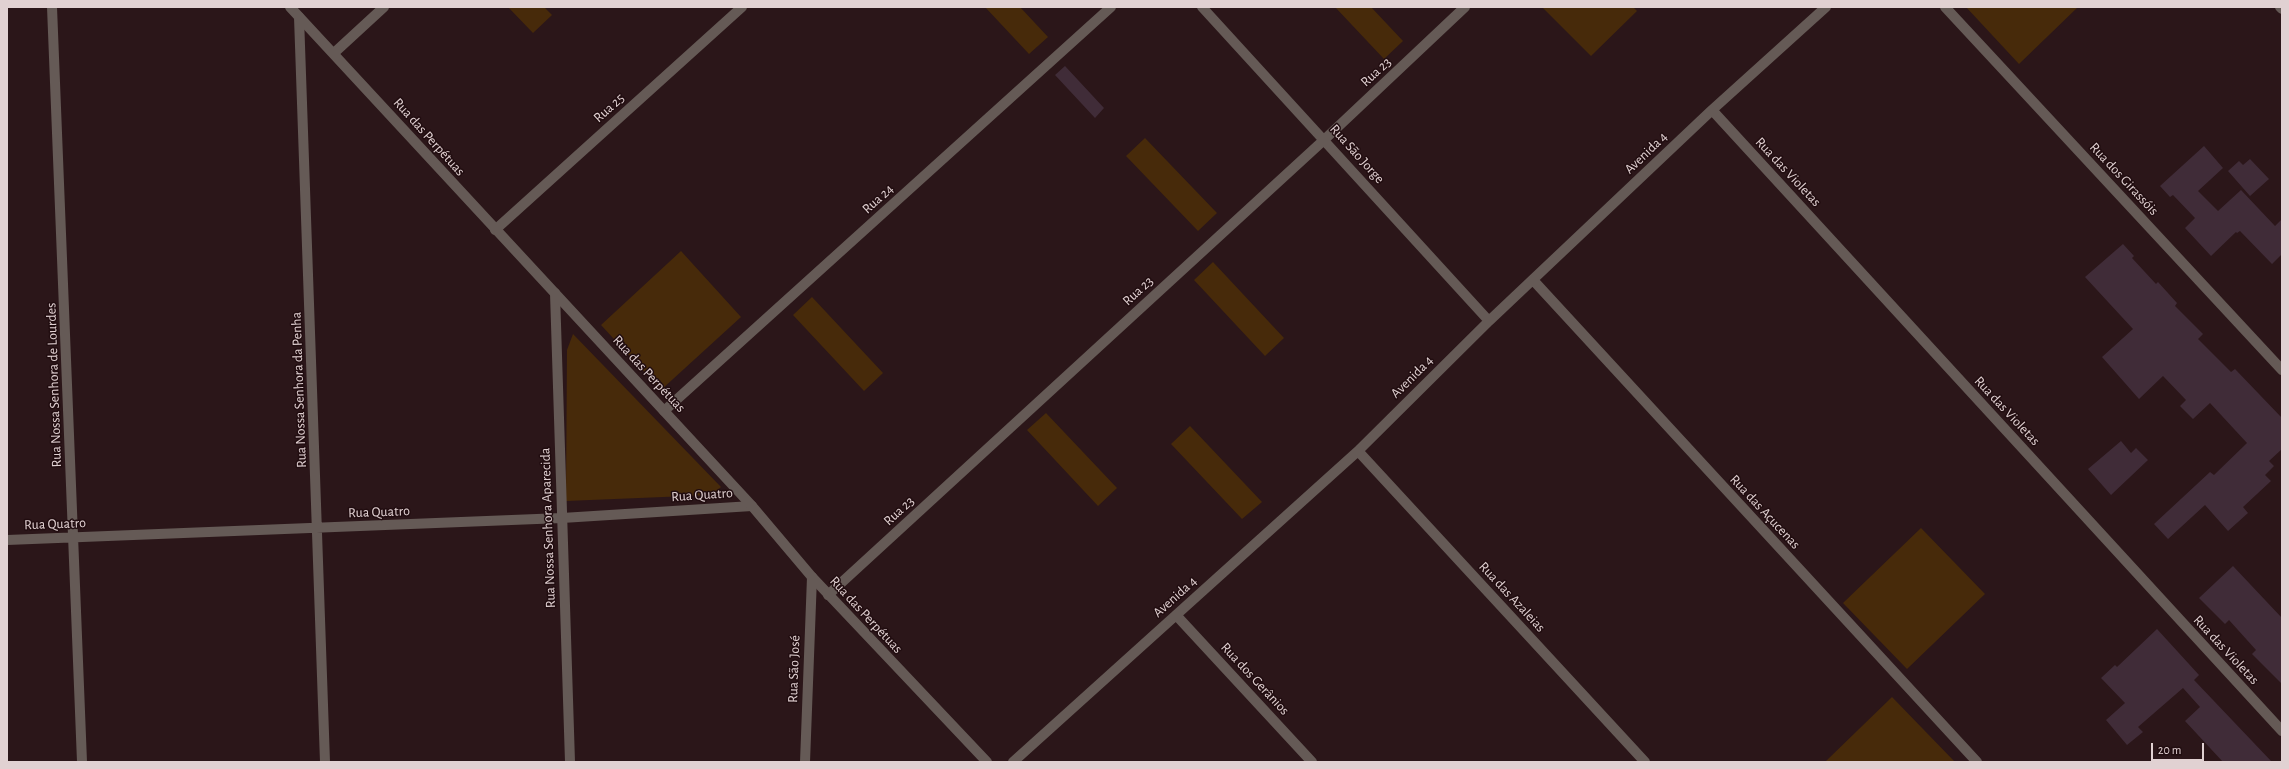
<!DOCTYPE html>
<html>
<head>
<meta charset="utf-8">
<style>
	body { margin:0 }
	#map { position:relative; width:2289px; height:769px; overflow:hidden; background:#2b1619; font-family:"Alegreya Sans",sans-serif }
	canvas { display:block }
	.frame { position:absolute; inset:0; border:8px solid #e1d1d2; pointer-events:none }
	.scale { position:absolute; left:2151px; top:743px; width:53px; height:18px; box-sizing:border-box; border:2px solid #e1d1d2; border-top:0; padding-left:5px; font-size:12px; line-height:14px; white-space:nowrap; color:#e1d1d2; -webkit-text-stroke:3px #210d10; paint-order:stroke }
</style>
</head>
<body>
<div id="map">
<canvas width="2289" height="769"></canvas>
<div class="frame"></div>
<div class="scale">20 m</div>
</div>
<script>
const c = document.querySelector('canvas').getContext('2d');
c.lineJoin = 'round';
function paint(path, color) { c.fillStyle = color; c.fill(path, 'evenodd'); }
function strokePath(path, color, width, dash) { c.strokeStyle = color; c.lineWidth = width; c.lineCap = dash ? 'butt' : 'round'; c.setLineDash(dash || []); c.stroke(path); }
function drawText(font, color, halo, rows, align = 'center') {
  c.font = font + ' "Alegreya Sans",sans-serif'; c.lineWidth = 3; c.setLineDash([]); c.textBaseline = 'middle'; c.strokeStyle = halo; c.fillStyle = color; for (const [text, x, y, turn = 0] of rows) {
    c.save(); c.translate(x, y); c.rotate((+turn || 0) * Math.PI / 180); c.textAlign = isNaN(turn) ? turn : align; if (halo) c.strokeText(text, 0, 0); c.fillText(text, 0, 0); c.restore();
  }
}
paint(new Path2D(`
	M508,7H544L552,15L533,33Z
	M985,7H1020L1048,37L1029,54Z
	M1335,7H1371L1403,41L1384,59Z
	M1542,7H1633L1637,11L1591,56Z
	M1966,7H2078L2019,64Z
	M1145,138L1217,213L1198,231L1126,156Z
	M681,251L741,317L661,390L601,325Z
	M1213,262L1284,338L1265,356L1194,280Z
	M812,297L883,373L864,391L793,315Z
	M573,334L721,487L712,495L566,501L567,350Z
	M1046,413L1117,488L1098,506L1027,430Z
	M1190,426L1262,502L1242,519L1171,444Z
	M1921,528L1985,594L1907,669L1843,603Z
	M1892,697L1955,762H1825Z`), '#472a0a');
paint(new Path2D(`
	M1065,66L1104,108L1095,118L1055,75Z
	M2204,146L2223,168L2198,191L2218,211L2241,190L2275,226L2282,219V254L2272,264L2240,231L2237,233L2236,232L2211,256L2185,228L2195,218L2173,195L2170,197L2160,186Z
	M2250,159L2269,179L2250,196L2228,171L2239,161L2243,165Z
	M2123,244L2134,256L2132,258L2156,284L2158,282L2177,303L2175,306L2203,334L2198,339L2231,372L2235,369L2282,418V449L2269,461L2274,466L2265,475L2271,481L2243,507L2248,513L2228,531L2205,505L2168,539L2154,524L2210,472L2214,475L2247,443L2210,403L2193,419L2180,406L2186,400L2163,376L2139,399L2102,357L2133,329L2085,277Z
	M2121,441L2131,453L2136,448L2148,460L2111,495L2088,469Z
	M2233,566L2282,618V684L2252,654L2256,650L2229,620L2225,624L2199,598Z
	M2157,629L2199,675L2194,680L2272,762H2223L2185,721L2200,707L2183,688L2138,727L2143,732L2127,745L2106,720L2125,703L2101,678L2115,665L2117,667Z`), '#402c38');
strokePath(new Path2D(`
	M52,7L82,762
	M1202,7L1489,321
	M1945,7L2282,370
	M2280,7L2282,9
	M299,17L325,762
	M334,53L384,7
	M1712,110L2282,731
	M495,230L742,7
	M1533,280L1977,762
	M555,293L570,762
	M664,411L1111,7
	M1358,451L1645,762
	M7,540L562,518L752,506
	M828,595L1325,139L1465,7
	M1176,615L1312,762
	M805,762L812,577
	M1013,762L1358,451L1489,321L1712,110L1826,7`), '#655a56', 10);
strokePath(new Path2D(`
	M290,7L752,506L812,577L987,762`), '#655a56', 10);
drawText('14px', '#e1d1d2', '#210d10', [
	["Rua 23",1376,72,-43],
	["Rua 25",609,108,-42],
	["Rua das Perpétuas",429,137,48],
	["Avenida 4",1646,153,-44],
	["Rua São Jorge",1357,154,48],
	["Rua das Violetas",1788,172,47],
	["Rua dos Girassóis",2124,179,47],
	["Rua 24",878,199,-42],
	["Rua 23",1138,291,-43],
	["Rua das Perpétuas",649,374,47],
	["Avenida 4",1412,377,-45],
	["Rua Nossa Senhora de Lourdes",54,385,-92],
	["Rua Nossa Senhora da Penha",299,390,-92],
	["Rua das Violetas",2007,411,47],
	["Rua Quatro",702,495,-4],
	["Rua 23",899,511,-43],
	["Rua Quatro",379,512,-2],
	["Rua das Açucenas",1765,512,47],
	["Rua Quatro",55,524,-2],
	["Rua Nossa Senhora Aparecida",548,528,-92],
	["Avenida 4",1175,597,-42],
	["Rua das Azaleias",1512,597,47],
	["Rua das Perpétuas",866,615,47],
	["Rua das Violetas",2226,650,47],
	["Rua São José",794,669,-88],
	["Rua dos Gerânios",1255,679,47]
]);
</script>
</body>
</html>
